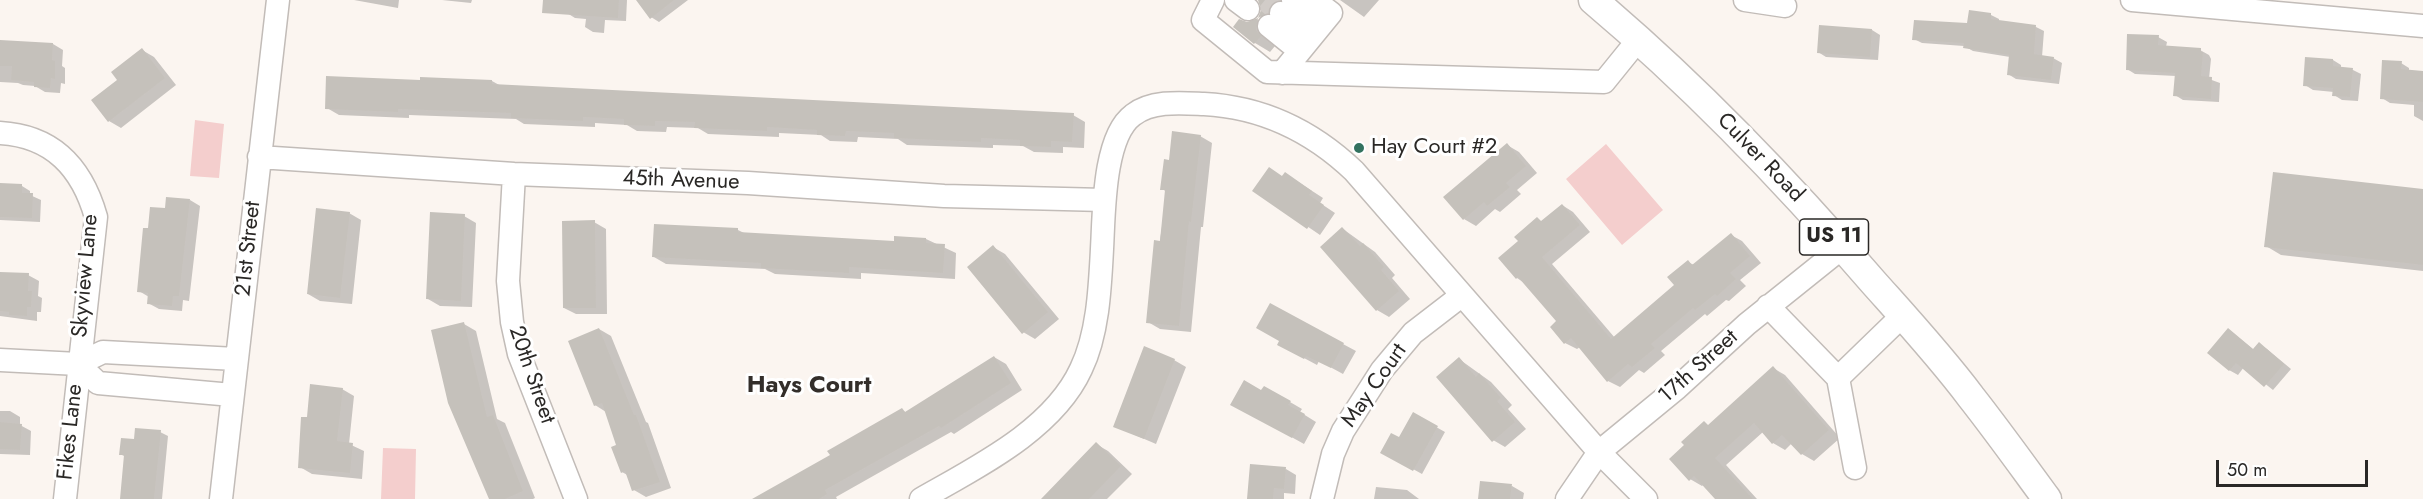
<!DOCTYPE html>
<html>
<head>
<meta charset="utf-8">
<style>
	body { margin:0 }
	#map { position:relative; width:2423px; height:499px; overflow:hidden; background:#fbf5f0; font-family:Jost,sans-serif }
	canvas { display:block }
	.scale { position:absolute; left:2216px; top:460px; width:152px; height:27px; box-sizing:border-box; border:3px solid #2a2826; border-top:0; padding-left:8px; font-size:18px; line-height:21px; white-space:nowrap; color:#2a2826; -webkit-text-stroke:4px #fff; paint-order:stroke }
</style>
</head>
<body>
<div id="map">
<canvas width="2423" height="499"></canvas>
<div class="scale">50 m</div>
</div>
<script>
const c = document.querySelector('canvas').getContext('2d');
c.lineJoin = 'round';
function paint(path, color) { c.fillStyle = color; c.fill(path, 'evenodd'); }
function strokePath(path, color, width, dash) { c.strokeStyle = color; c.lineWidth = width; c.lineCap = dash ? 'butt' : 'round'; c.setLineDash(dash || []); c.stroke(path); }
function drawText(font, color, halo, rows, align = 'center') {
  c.font = font + ' Jost,sans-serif'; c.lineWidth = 6; c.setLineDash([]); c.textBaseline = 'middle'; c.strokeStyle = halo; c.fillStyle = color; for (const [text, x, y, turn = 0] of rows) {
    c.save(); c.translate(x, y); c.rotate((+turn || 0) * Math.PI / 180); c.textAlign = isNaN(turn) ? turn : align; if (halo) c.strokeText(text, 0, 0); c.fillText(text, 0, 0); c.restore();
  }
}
paint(new Path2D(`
	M195,120L224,124L219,178L190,176Z
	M1606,144L1663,210L1622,245L1566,179Z
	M383,448L416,449L415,499H381Z`), '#f4cecd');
paint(new Path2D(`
	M354,0H399L398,8Z
	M442,0H472L471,3Z
	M568,0H627L626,21L605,20L604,33L593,32L585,27L586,19L575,18L567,13Z
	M638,0H688L659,22L651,17Z
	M1259,0H1298L1271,40L1275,46L1270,52L1255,43L1247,24L1260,19L1263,10Z
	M1340,0H1379L1364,17Z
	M1991,15L1999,19V22L2036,27L2044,31L2042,57L2053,58L2062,63L2059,84L2016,79L2008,74L2010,57L1973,51L1964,46L1922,43L1914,39L1968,25Z
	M1872,30L1880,35L1878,60L1826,57L1818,52Z
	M2158,37L2167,42L2166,47L2200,50L2209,55L2211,59L2209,79L2220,83L2219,102L2183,100L2175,95L2176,76L2135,74L2127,69Z
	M53,44L63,50L62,66L65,68V84L61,83L60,93L45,92L35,86L23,85L18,83L0,82V45Z
	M142,50L154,57L176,85L121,128L109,121L119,80Z
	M2333,60L2341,65V69L2353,70L2361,74L2358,101L2342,100L2334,95V92L2313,90L2305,85Z
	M2401,63L2409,68V71L2423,72V121L2414,116V105L2390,103L2382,98Z
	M492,81L501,86L1073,115L1085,122L1084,148L1063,147V153L1034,152L1023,146L993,145V148L907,145L898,139L858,137L857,142L830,141L821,135L779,133V137L708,134L698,128L667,127L666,132L637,131L627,125L595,123V127L524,124L516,119L409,115V118L339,115L327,108L421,82Z
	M1200,136L1212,143L1203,227H1201L1191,332L1160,329L1148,322L1167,192L1162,189L1170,162Z
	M1507,145L1519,152L1537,173L1517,190L1521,194L1500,212L1495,209L1476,226L1464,219Z
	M1286,174L1323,198L1320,203L1335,213L1320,235L1254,190Z
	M0,185L22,186L30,191V195L41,200L40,222L0,220Z
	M2423,191V271L2281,255L2266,246Z
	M190,200L200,206L189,301L183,300L182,311L159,309L148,303L149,297L139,291L150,230Z
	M1562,205L1573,212L1590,232L1552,264L1615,338L1676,285L1688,262L1694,265L1731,235L1742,241L1761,263L1740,280L1746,286L1729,301L1726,300L1707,316L1705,314L1661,351L1665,355L1644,373L1639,370L1620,387L1608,381L1580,347L1577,349L1565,343L1558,322L1526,284L1517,278L1500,258Z
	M349,213L361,220L352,304L320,301L308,294Z
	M464,216L476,223L472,307L440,306L428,299Z
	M594,222L606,229L607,314H576L564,308Z
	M1343,229L1375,252L1395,275L1392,278L1410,299L1389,317L1377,310Z
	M738,230L746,234L895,243L926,239L956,253L955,279L861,273V279L775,274L765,269L666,264L654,257Z
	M993,247L1005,254L1059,319L1035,339L1023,332Z
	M0,274L28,275L39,281L38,296L42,298L41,312H37V321L0,316Z
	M1270,305L1356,351L1343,374L1319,361L1317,365L1291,351L1280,340Z
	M464,324L476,331L497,419L505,423L535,498L533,499H491Z
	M599,329L611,336L646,422L648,423L671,488L646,497L634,490L629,476L622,472L618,446L606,412L595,405Z
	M2229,330L2254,350L2259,344L2267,349L2291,369L2273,390L2244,367L2238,375L2229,370Z
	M994,357L1006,364L1022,390L954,434L951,432L836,497L837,499H755L832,456L902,410L907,413Z
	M1459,359L1491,382L1512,405L1508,409L1526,429L1505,447L1493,440Z
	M1174,360L1186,367L1156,444L1114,426Z
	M1773,368L1785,375L1840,438L1814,461L1802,454L1792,443L1785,450L1773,443L1763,432L1726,465L1757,499H1717L1704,484L1702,486L1690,479L1704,423L1709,426Z
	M342,389L354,396L349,444L364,451L362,479L312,474L300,467L308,419Z
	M1262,392L1290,402L1302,409L1300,412L1316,422L1304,444L1232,404Z
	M0,411H10L20,417V425L31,431L30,455L0,454Z
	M1413,414L1445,432L1422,474L1382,452L1400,439Z
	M160,432L168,436L162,499H122L126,457L120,454L135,441Z
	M1096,444L1108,451L1132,474L1107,499H1056Z
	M1286,469L1296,475L1295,494L1284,493V499H1248Z
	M1512,486L1524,493L1523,499H1479Z
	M1376,487L1407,490L1419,499H1374Z`), '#0003');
paint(new Path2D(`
	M543,0H619L618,18L542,13Z
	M636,0H674L650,19Z
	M1258,0H1279L1270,5L1268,13L1258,18L1256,30L1261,36L1254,44L1233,27L1239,19L1247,22L1258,18L1261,10Z
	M1969,10L1991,13V19L2036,25L2034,54L2054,57L2051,80L2007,75L2009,55L1963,48L1964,43L1912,40L1914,20L1967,23Z
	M1819,25L1872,29L1870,57L1817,53Z
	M2127,34L2159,35L2158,45L2201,48V52H2203L2201,76L2212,77L2211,99L2173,96L2175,73L2126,70Z
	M0,40L53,43L52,60L55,61V79L51,78L50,88L34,87V82L11,80L12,66H0Z
	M142,48L165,78L108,122L91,100L117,80L111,72Z
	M2305,57L2333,59V66L2353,68L2350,97L2332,96L2333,88L2303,86Z
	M2382,60L2402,61L2401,69L2423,71V102L2380,99Z
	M326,76L420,80V77L492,80V84L1074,113L1072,142L1051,141V147L1020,146V140L981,138V142L894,138V133L846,131L845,136L817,135V130L767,127V131L694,128L695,122L655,121V126L624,125V119L583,117V121L511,118V113L398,109V112L325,109Z
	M1172,131L1201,135L1191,222L1189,221L1179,326L1146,323L1154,240L1160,241L1165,190H1160L1164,159L1169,160Z
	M1507,143L1526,166L1506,183L1510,187L1487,206L1484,202L1463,220L1443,197Z
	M1269,167L1282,176L1285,172L1312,191L1309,195L1324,205L1307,229L1252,191Z
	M2273,172L2423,189V265L2264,247Z
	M0,183L22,184V193H33L32,218L0,217Z
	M166,197L190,199L179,296H173L172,306L147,304L148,293L137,292L143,228H148L150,207L165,208Z
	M1562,204L1580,225L1542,257L1611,339L1674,285L1667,277L1688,260L1692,265L1731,233L1750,256L1730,273L1736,279L1717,296L1715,294L1695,310L1693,308L1651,344L1655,348L1632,367L1628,364L1607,382L1571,338L1564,344L1550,327L1556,321L1518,277L1516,279L1498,258L1518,241L1514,237L1537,217L1541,221Z
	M316,208L350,212L340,298L307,294Z
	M430,212L465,214L461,301L426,299Z
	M595,220L596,308H563L562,221Z
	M654,224L738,228V232L894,241V236L926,238V243L945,244L943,273L849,267V273L761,268V263L652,257Z
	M1342,227L1360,246L1363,243L1384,267L1381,270L1399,291L1376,311L1320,247Z
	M993,245L1048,312L1022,334L967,267Z
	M0,272L29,273L28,291H32L31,307H27V316L9,315V312L0,311Z
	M1270,303L1344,343L1331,368L1306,356L1304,359L1277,345L1279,341L1256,328Z
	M464,322L487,417L493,415L523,491L505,499H489L448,403L431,330Z
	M599,328L634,415H636L660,482L632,491L625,471L621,473L611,447L616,445L602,403L594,406L568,341Z
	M2228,328L2253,349L2259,342L2284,364L2264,387L2236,363L2229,371L2207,353Z
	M1144,346L1175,359L1144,439L1113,427Z
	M994,356L1011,383L941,428L939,426L825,490L827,494L819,499H752L830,455L827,451L902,408L905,412Z
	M1459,357L1476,377L1479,373L1501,398L1497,401L1515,422L1492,442L1436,377Z
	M1773,366L1829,430L1801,455L1782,435L1772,444L1754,423L1715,458L1753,499H1715L1694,476L1689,481L1669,459L1684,445L1681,442L1704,421L1708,425Z
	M1244,380L1261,390L1264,386L1291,401L1288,405L1305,414L1292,438L1230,405Z
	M310,384L343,388L337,441L353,443L350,473L298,468L301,417H307Z
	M1413,412L1438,426L1413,471L1380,453L1391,433L1399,437Z
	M0,422L22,424L20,450L0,449Z
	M135,428L161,430L154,499H120L124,455H119L121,438L134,439Z
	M1096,442L1121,466L1089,499H1041Z
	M1250,464L1286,467L1284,489L1274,488L1273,499H1247Z
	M1480,481L1512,484L1510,499H1478Z`), '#c5c1bb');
strokePath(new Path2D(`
	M1265,0L1281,13`), '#d1ccc8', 22, [22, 11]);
const minor = new Path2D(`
	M1213,0L1203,20L1267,72L1604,82L1638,40
	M1236,0L1248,9
	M1293,0L1322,24
	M1745,0L1785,6
	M2132,0L2423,26
	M1281,13L1310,38
	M1269,26L1300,51
	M1282,73L1331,13L1314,0
	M0,133C53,136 82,168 96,217L65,499
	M259,157L514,174L748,183L944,196L1104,200
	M514,174L508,281L512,322L519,354L576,499
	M1768,306L1838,378L1903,315
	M0,360L78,364L103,352L236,359
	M78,364L98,383L232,395
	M1838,378L1855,468
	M221,499L278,0
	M921,499C977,467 1053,430 1081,369C1098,334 1100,288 1102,249C1104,215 1103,137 1133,115C1152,100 1182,103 1204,104C1261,107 1312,131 1354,171L1599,452L1646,499
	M1322,499L1333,454L1343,431L1382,370L1413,333L1461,296
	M1567,499L1599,452L1677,388L1747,324L1843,247`);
const major = new Path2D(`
	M1593,0C1695,86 1787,182 1874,283C1907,320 1941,357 1971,397C1997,430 2022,465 2047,499`);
strokePath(minor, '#c2bcb8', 25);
strokePath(major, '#c2bcb8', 31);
strokePath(minor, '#fff', 22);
strokePath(major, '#fff', 28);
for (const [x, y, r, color] of [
	[1359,148,6,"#33725f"]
]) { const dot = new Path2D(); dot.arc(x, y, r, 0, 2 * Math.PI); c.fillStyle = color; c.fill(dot); strokePath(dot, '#fff', 2); }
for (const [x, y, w] of [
	[1834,237,69]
]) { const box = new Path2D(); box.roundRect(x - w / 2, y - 18, w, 36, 4.5); c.fillStyle = '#fff'; c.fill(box); strokePath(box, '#2a2826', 1.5); }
drawText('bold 21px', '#2a2826', null, [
	["US 11",1834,237]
]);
drawText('22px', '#2a2826', '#fff', [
	["Hay Court #2",1371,148]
], 'left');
drawText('22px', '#2a2826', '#fff', [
	["Culver Road",1760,158,46],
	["45th Avenue",681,181,2],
	["21st Street",249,249,-84],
	["Skyview Lane",86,276,-85],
	["17th Street",1699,367,-42],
	["20th Street",531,375,71],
	["May Court",1375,386,-55],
	["Fikes Lane",71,432,-84]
]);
drawText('bold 24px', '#332e2a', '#fff', [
	["Hays Court",809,386]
]);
</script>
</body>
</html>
